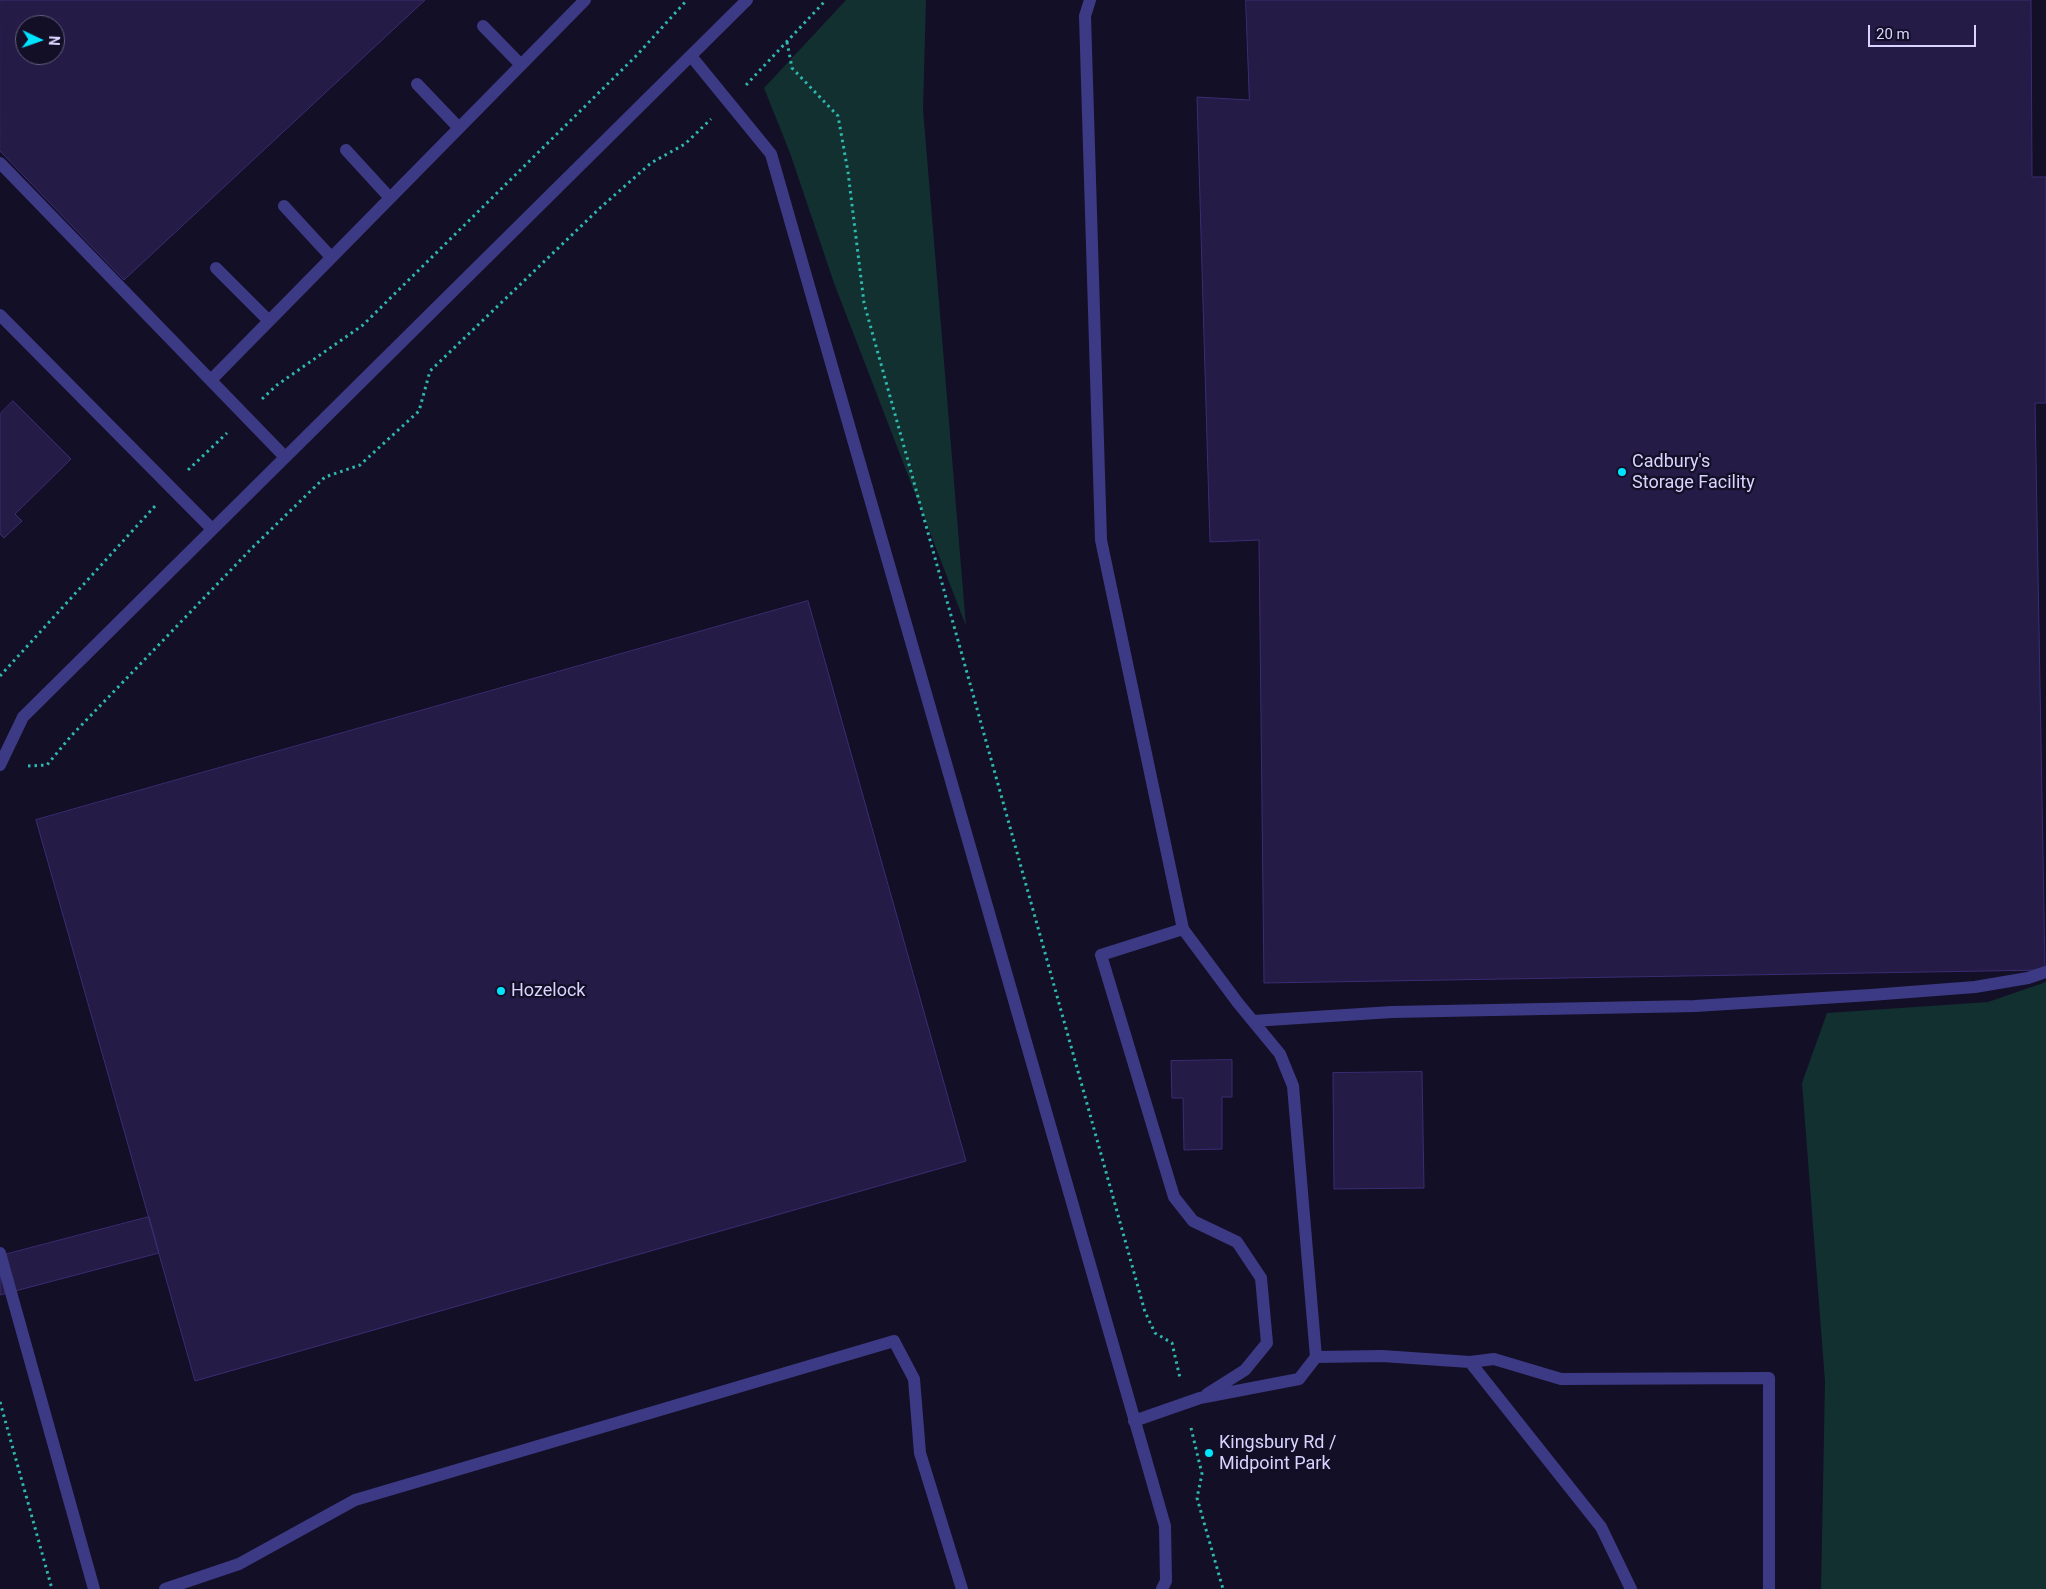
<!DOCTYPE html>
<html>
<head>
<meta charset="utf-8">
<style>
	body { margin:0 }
	#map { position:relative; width:2046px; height:1589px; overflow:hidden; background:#130f26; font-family:Roboto,sans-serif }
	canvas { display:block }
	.north { position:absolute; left:15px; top:15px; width:50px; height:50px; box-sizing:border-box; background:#130f26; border:1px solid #625e7d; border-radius:50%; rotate:93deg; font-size:14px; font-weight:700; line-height:20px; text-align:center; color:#d9d4ff }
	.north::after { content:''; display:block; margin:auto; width:18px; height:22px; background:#00e5ff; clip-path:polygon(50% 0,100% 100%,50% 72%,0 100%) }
	.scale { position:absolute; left:1868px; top:25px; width:108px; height:22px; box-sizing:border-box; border:2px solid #d9d4ff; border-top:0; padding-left:6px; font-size:15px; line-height:18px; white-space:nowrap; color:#d9d4ff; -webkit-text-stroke:4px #130f26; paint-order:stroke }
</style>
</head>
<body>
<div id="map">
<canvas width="2046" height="1589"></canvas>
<div class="north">N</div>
<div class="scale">20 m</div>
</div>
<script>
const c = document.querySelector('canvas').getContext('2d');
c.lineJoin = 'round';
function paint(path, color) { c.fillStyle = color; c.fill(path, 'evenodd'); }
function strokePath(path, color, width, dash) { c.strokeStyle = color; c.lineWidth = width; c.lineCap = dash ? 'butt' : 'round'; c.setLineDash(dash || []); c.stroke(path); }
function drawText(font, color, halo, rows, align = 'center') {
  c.font = font + ' Roboto,sans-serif'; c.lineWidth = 4.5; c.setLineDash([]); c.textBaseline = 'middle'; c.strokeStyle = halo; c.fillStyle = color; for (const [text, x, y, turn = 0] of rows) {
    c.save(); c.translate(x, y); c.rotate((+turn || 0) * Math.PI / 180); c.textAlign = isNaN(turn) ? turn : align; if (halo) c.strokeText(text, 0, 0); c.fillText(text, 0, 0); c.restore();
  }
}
paint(new Path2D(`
	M846,0H926L923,109L966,626L834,283L790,153L764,88Z
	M2046,982V1589H1821L1825,1381L1802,1083L1827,1013L1988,1002Z`), '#12302f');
const building = new Path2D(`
	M0,0H425L124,280L0,151ZM25,25H55V55H25Z
	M1246,0H2031L2032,177H2046V403H2035L2045,970L1264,983L1259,540L1210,542L1197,97L1249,100Z
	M13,401L71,459L15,514L22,521L4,538L0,534V414Z
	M808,601L966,1161L195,1381L36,820Z
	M1232,1060V1097H1222V1149L1184,1150L1183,1098H1172L1171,1061Z
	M1422,1072L1424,1188L1334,1189L1333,1073Z
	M149,1217L159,1253L0,1295V1256Z`);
paint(building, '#241b47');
strokePath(building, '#3b2d73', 1);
strokePath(new Path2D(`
	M787,42L792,68L838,116L848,172L864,303L1145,1312L1155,1333L1172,1343L1180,1378
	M746,85L826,0
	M262,399L277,385L363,325L637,55L687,0
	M188,470L227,433
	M0,676L155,506
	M28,766L47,765L71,736L252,548L325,477L360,465L419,411L430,371L600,208L651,163L685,144L711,119
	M0,1402L52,1589
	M1191,1428L1202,1474L1197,1498L1223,1589`), '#2fb8b0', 3, [2.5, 4]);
strokePath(new Path2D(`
	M1090,0L1085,16L1101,540L1183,929L1238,1003L1280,1054L1293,1086L1316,1357L1299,1379L1200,1398L1134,1421
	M483,26L521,65
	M691,56L771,154L1165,1526L1166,1581L1162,1589
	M417,84L459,128
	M346,150L390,198
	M0,163L285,457
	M284,206L331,257
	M216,268L269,321
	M0,315L212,529
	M211,380L585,0
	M0,765L23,717L747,0
	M1183,929L1101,955L1174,1197L1193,1221L1237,1242L1261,1278L1267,1343L1245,1370L1207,1394
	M1253,1021L1392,1012L1695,1006L1871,995L1975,987L2028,978L2046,972
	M0,1253L94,1589
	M1316,1357L1382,1356L1470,1362L1494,1359L1561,1379L1769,1378V1589
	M1470,1362L1601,1527L1631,1589
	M165,1589L239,1564L355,1500L894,1341L914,1379L920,1453L962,1589`), '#3d3a85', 12);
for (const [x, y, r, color] of [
	[1622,472,5,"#00e5ff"],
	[501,991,5,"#00e5ff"],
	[1209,1453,5,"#00e5ff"]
]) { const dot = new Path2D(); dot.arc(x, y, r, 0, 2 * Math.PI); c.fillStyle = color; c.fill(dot); strokePath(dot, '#130f26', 2); }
drawText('18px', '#d9d4ff', '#130f26', [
	["Cadbury's",1632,462],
	["Storage Facility",1632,483],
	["Hozelock",511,991],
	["Kingsbury Rd /",1219,1443],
	["Midpoint Park",1219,1464]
], 'left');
</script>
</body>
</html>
